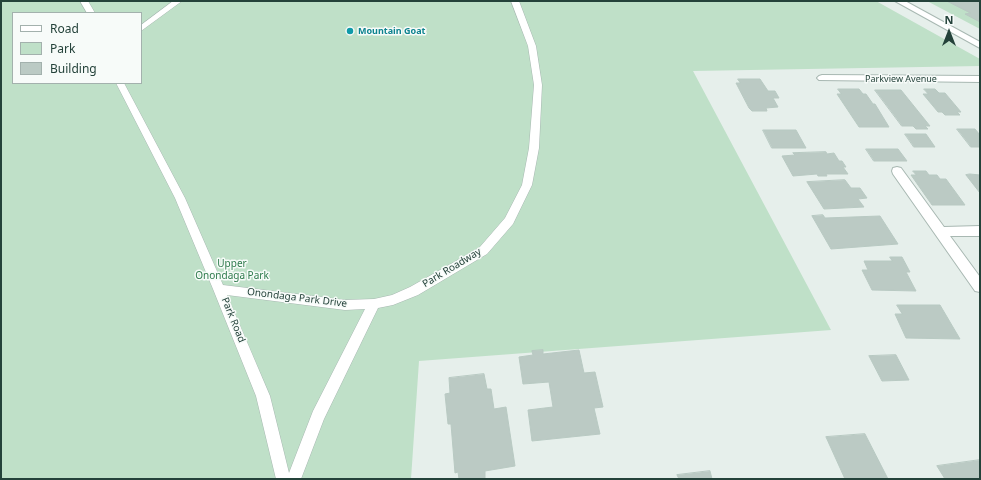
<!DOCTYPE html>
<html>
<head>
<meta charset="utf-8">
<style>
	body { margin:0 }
	#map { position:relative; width:981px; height:480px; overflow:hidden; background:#e6efeb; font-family:"Noto Sans",sans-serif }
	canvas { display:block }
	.frame { position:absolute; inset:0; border:2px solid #24423a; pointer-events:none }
	.legend { position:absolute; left:12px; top:12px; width:130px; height:72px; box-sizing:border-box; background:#f7fbf9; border:1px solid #a3b1ad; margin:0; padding:5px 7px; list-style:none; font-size:12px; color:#24423a }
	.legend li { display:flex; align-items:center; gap:8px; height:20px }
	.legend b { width:20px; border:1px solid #a3b1ad }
	.north { position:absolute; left:929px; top:12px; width:40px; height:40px; -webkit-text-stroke:3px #f7fbf9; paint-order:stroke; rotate:0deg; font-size:11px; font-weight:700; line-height:16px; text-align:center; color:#24423a }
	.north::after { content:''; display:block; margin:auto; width:14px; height:18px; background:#24423a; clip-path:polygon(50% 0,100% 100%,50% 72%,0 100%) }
</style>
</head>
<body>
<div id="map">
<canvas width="981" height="480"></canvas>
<div class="frame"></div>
<ul class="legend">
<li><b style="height:5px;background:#fff"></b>Road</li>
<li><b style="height:11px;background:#bfe0c8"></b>Park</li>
<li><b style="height:11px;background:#bbcac4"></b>Building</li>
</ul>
<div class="north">N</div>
</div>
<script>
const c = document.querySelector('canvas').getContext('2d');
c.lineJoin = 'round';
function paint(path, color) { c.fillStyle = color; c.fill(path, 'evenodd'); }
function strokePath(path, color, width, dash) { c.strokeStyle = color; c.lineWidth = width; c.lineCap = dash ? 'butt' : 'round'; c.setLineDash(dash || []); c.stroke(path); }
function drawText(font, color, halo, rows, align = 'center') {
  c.font = font + ' "Noto Sans",sans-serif'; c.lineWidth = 3; c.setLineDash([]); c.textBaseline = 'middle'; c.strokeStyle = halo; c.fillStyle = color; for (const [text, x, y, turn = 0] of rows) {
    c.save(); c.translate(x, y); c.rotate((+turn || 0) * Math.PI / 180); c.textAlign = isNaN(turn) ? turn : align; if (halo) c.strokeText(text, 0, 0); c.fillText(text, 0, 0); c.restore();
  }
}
paint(new Path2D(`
	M1,1H876L980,59V66L693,71L831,330L419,361L411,479H1ZM13,13H141V83H13Z
	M927,1H980V29Z`), '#bfe0c8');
const building = new Path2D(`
	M947,1H980V22L965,14L970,13Z
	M738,79H760L768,91H775L779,98H773L778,107L766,108L767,111H752L749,108L736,83H740Z
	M838,89H859L863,94H866L873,104H875L889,127H859L837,94H841Z
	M924,89H935L939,93H945L961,112H957L960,115H945L942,112H938L923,94H928Z
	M875,90H901L930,126H925L928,129H916L913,126H902Z
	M957,129H975L980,135V147H971Z
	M763,130H796L806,148H772Z
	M905,134H926L935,147H914Z
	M866,149H898L907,161H874Z
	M826,152L827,154L834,153L839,161H842L846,167H843L848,174H826L827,176H818L817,174L793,176L782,156L795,155L793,153Z
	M913,171H926L929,175H937L940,179H946L965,205H932L911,175H916Z
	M970,174L980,175V193L966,175Z
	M845,180L851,188H860L867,198L858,199L864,207L824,209L807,182Z
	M823,215L825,218L880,216L898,244L831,249L812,216Z
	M890,257H902L910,272H906L916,291L872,290L862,270H868L864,261H892Z
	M897,305H940L960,339L906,338L895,314H902Z
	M543,350V354L579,350L584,373L595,372L603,407L594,408L600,434L532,441L528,410L553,407L549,382L523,384L519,357L533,355L532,351Z
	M896,355L909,380L882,381L869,356Z
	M484,374L487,389H491L494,409L506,407L515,466L485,471V479H459L458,472L455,473L451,424H448L445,394L450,393L449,378Z
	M865,434L888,479H845L826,437Z
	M980,460V479H945L937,466Z
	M710,471L712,479H679L677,475Z`);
paint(building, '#bbcac4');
strokePath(building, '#b8c9c2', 1);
const lane = new Path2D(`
	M80,1H88L95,13H87Z
	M173,1H182L141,31V25Z
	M511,1H519L536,46L542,85L539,148L532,185L513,224L487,254L418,295L393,305L378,308L324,419L301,479H276L256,396L213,289L175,198L116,83H124L185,198L223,285L345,300L374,299L392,295L410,287L479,248L505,218L522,185L529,148L534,85L528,46ZM227,295L345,310L365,309L313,411L289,473L270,396Z`);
const street = new Path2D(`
	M895,1H905L980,42V48Z
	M822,75L980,76V82L819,80L817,78L819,76Z
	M897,167L901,168L944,227L980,226V236H950L980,277V292L975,291L893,174L892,171L893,168Z`);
strokePath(lane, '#a8b8b2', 1);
strokePath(street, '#a8b8b2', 2);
paint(lane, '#fff');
paint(street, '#fff');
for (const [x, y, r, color] of [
	[350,31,4,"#0f9aa8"]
]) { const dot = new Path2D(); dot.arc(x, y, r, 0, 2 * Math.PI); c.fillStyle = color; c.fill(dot); strokePath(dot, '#f7fbf9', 1.5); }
drawText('bold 9px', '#0d838f', '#f7fbf9', [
	["Mountain Goat",358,31]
], 'left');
drawText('9px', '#24423a', '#f7fbf9', [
	["Parkview Avenue",901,79]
]);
drawText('10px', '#2d7a4b', '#f7fbf9', [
	["Upper",232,264],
	["Onondaga Park",232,276]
]);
drawText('10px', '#24423a', '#f7fbf9', [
	["Park Roadway",452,268,-31],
	["Onondaga Park Drive",297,298,7],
	["Park Road",233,320,68]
]);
</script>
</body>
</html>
